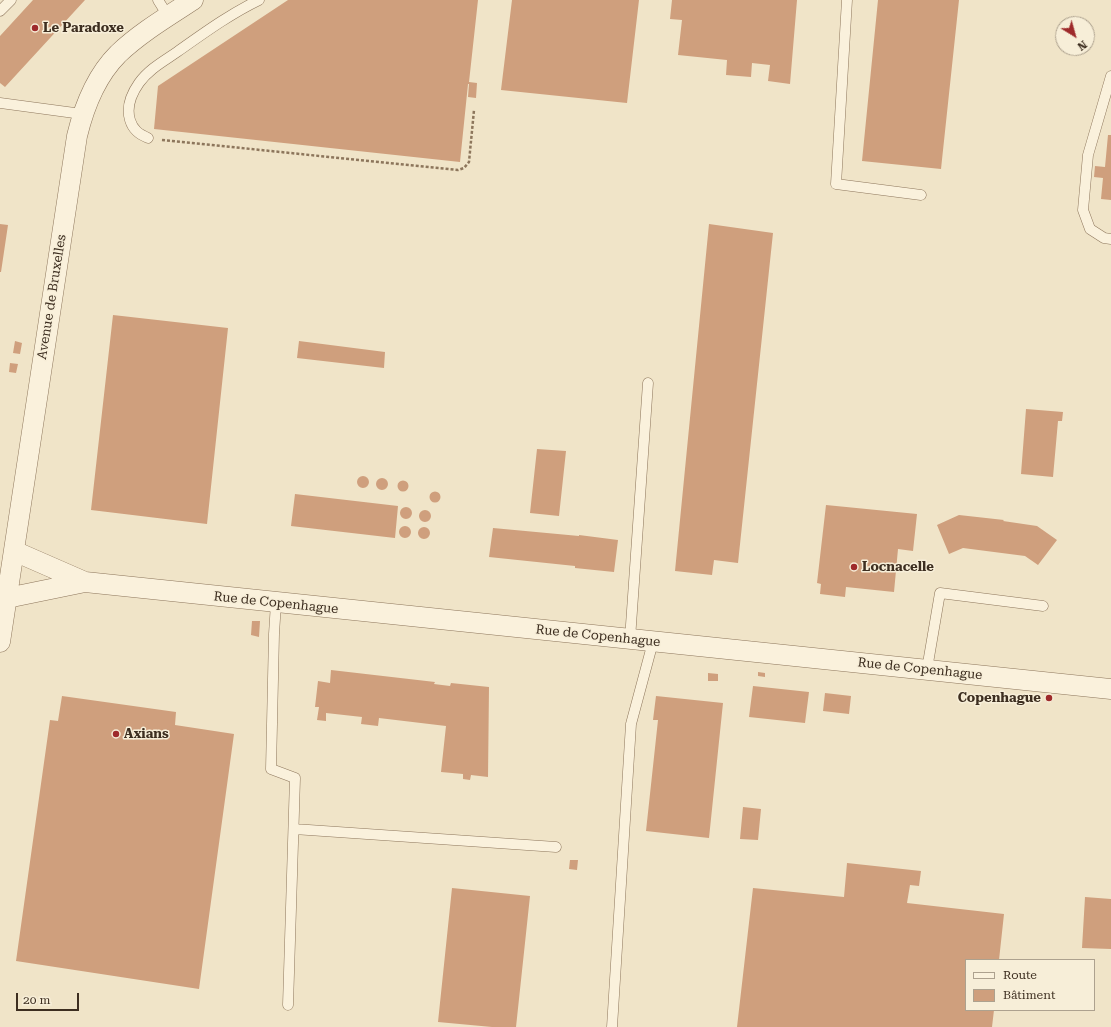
<!DOCTYPE html>
<html>
<head>
<meta charset="utf-8">
<style>
	body { margin:0 }
	#map { position:relative; width:1111px; height:1027px; overflow:hidden; background:#f0e4c8; font-family:"Roboto Serif",serif }
	canvas { display:block }
	.legend { position:absolute; left:965px; top:959px; width:130px; height:52px; box-sizing:border-box; background:#f7eed8; border:1px solid #ada18e; margin:0; padding:5px 7px; list-style:none; font-size:12px; color:#3d2e20 }
	.legend li { display:flex; align-items:center; gap:8px; height:20px }
	.legend b { width:20px; border:1px solid #ada18e }
	.north { position:absolute; left:1055px; top:16px; width:40px; height:40px; box-sizing:border-box; background:#f7eed8; border:1px solid #ada18e; border-radius:50%; rotate:143deg; font-size:11px; font-weight:700; line-height:16px; text-align:center; color:#3d2e20 }
	.north::after { content:''; display:block; margin:auto; width:14px; height:18px; background:#9e2a2b; clip-path:polygon(50% 0,100% 100%,50% 72%,0 100%) }
	.scale { position:absolute; left:16px; top:993px; width:63px; height:18px; box-sizing:border-box; border:2px solid #3d2e20; border-top:0; padding-left:5px; font-size:12px; line-height:14px; white-space:nowrap; color:#3d2e20; -webkit-text-stroke:3px #f7eed8; paint-order:stroke }
</style>
</head>
<body>
<div id="map">
<canvas width="1111" height="1027"></canvas>
<ul class="legend">
<li><b style="height:5px;background:#faf1dc"></b>Route</li>
<li><b style="height:11px;background:#cf9f7d"></b>Bâtiment</li>
</ul>
<div class="north">N</div>
<div class="scale">20 m</div>
</div>
<script>
const c = document.querySelector('canvas').getContext('2d');
c.lineJoin = 'round';
function paint(path, color) { c.fillStyle = color; c.fill(path, 'evenodd'); }
function strokePath(path, color, width, dash) { c.strokeStyle = color; c.lineWidth = width; c.lineCap = dash ? 'butt' : 'round'; c.setLineDash(dash || []); c.stroke(path); }
function drawText(font, color, halo, rows, align = 'center') {
  c.font = font + ' "Roboto Serif",serif'; c.lineWidth = 3; c.setLineDash([]); c.textBaseline = 'middle'; c.strokeStyle = halo; c.fillStyle = color; for (const [text, x, y, turn = 0] of rows) {
    c.save(); c.translate(x, y); c.rotate((+turn || 0) * Math.PI / 180); c.textAlign = isNaN(turn) ? turn : align; if (halo) c.strokeText(text, 0, 0); c.fillText(text, 0, 0); c.restore();
  }
}
paint(new Path2D(`
	M33,0H85L5,87L0,83V36Z
	M288,0H478L469,82L477,83L476,98L468,97L469,84H468L460,162L154,129L158,86Z
	M512,0H639L627,103L501,90Z
	M672,0H797L790,84L768,81L770,65L752,63L751,77L726,75L727,60L678,55L682,20L670,19Z
	M878,0H959L941,169L862,161Z
	M1108,135H1111V200L1101,199L1103,178L1094,177L1095,166L1105,167Z
	M0,224L8,225L1,272H0Z
	M709,224L773,233L738,563L714,560L712,575L675,571Z
	M113,315L228,328L207,524L91,510Z
	M15,341L22,343L20,354L13,353Z
	M299,341L385,352L384,368L297,358Z
	M10,363L18,364L16,373L9,372Z
	M1026,409L1063,412L1062,421H1058L1053,477L1021,474Z
	M537,449L566,451L559,516L530,513Z
	M357 482a6 6 0 1 1 12 0a6 6 0 1 1-12 0Z
	M376 484a6 6 0 1 1 12 0a6 6 0 1 1-12 0Z
	M397.5 486a5.5 5.5 0 1 1 11 0a5.5 5.5 0 1 1-11 0Z
	M429.5 497a5.5 5.5 0 1 1 11 0a5.5 5.5 0 1 1-11 0Z
	M295,494L398,506L395,538L291,526Z
	M826,505L917,514L913,551L898,549L894,592L846,587L845,597L820,594L821,584L817,583Z
	M400 513a6 6 0 1 1 12 0a6 6 0 1 1-12 0Z
	M419 516a6 6 0 1 1 12 0a6 6 0 1 1-12 0Z
	M959,515L1004,520L1003,521L1037,526L1057,540L1038,565L1025,556L963,548L949,554L937,525Z
	M399 532a6 6 0 1 1 12 0a6 6 0 1 1-12 0Z
	M418 533a6 6 0 1 1 12 0a6 6 0 1 1-12 0Z
	M493,528L579,536V535L618,540L614,572L575,568V566L489,557Z
	M252,621H260L259,637L251,635Z
	M331,670L435,682L434,684L450,686L451,683L489,687L488,777L471,775L470,780L463,779V774L441,772L446,726L379,718L378,726L361,724L362,717L326,713V721L317,720L319,707H315L318,681L330,683Z
	M758,672L765,673V677L758,676Z
	M708,673L718,674V681H708Z
	M753,686L809,692L805,723L749,717Z
	M825,693L851,696L849,714L823,711Z
	M62,696L176,712L175,725L234,734L199,989L16,961L50,720L58,721Z
	M656,696L723,703L709,838L646,831L658,720H653Z
	M743,807L761,809L758,840L740,839Z
	M570,860H578L577,870L569,869Z
	M847,863L921,871L919,886L910,885L907,903L1004,914L999,960H966V1010H994L992,1027H737L753,888L844,897Z
	M452,888L530,896L516,1027H492L438,1022Z
	M1085,897L1111,899V949L1082,948Z`), '#cf9f7d');
const lane = new Path2D(`
	M158,0L168,16
	M847,0L836,184L921,195
	M0,11L11,0
	M1111,76L1088,155L1083,210L1090,229L1104,238L1111,239
	M0,103L82,114
	M148,138C139,134 133,130 130,120C126,107 132,93 139,83C149,69 164,61 177,52C204,33 230,14 259,0
	M276,603L274,634L271,769L295,778L288,1005
	M630,639L648,383
	M927,669L940,593L1043,606
	M294,829L556,847
	M612,1027L631,724L653,642`);
const street = new Path2D(`
	M85,582L1111,689
	M7,598L85,582L14,551
	M0,642L77,136C84,107 96,76 118,54C140,33 167,17 193,0`);
strokePath(lane, '#8d765c', 11);
strokePath(street, '#8d765c', 21);
strokePath(new Path2D(`
	M162,140L458,170L464,168L469,162L474,110`), '#8d765c', 2.5, [3, 2]);
strokePath(lane, '#faf1dc', 10);
strokePath(street, '#faf1dc', 20);
for (const [x, y, r, color] of [
	[35,28,4,"#9e2a2b"],
	[854,567,4,"#9e2a2b"],
	[1049,698,4,"#9e2a2b"],
	[116,734,4,"#9e2a2b"]
]) { const dot = new Path2D(); dot.arc(x, y, r, 0, 2 * Math.PI); c.fillStyle = color; c.fill(dot); strokePath(dot, '#f7eed8', 1.5); }
drawText('bold 13px', '#3d2e20', '#f7eed8', [
	["Le Paradoxe",43,28],
	["Locnacelle",862,567],
	["Copenhague",1041,698,"right"],
	["Axians",124,734]
], 'left');
drawText('13px', '#3d2e20', '#f7eed8', [
	["Avenue de Bruxelles",52,297,-81],
	["Rue de Copenhague",276,603,6],
	["Rue de Copenhague",598,636,6],
	["Rue de Copenhague",920,669,6]
]);
</script>
</body>
</html>
